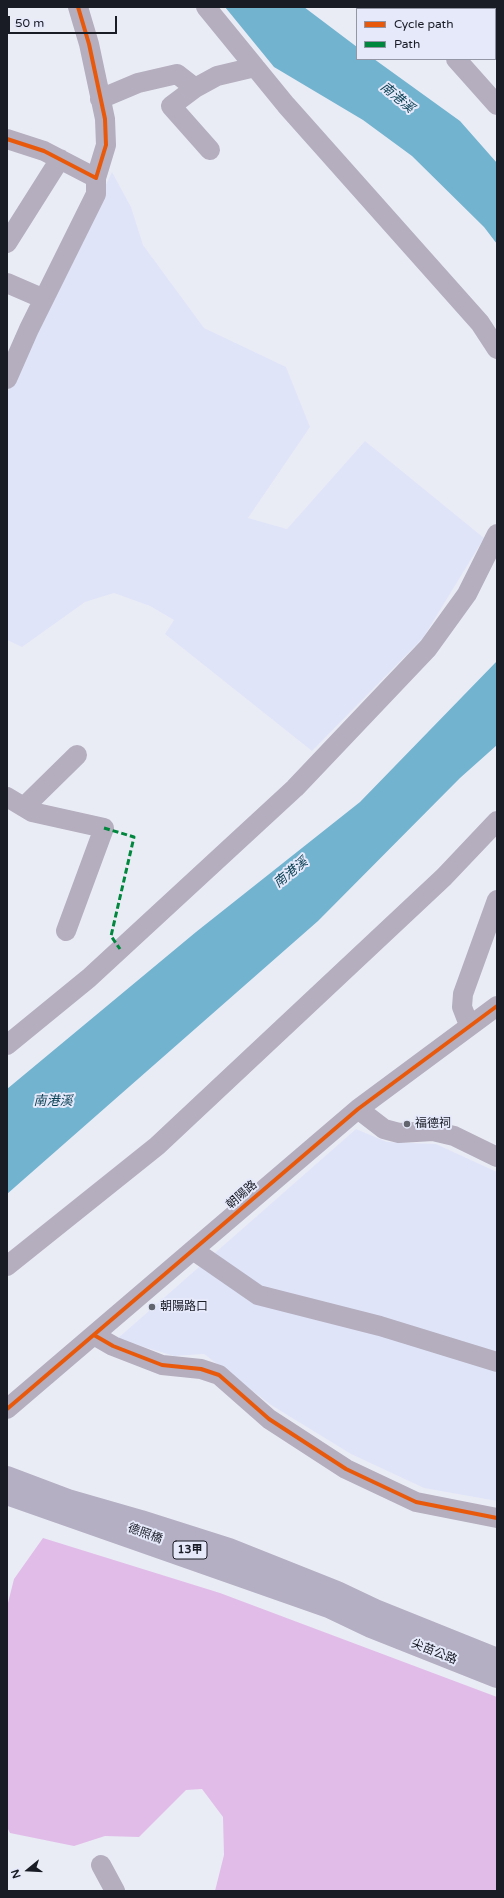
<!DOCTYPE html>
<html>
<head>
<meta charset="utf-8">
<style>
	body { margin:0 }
	#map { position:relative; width:504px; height:1898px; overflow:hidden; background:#eaecf5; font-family:"Varela Round",sans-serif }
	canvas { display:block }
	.frame { position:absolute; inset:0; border:8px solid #191b25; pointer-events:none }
	.legend { position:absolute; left:356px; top:8px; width:140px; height:52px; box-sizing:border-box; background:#e5e9fa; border:1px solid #9397a5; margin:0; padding:5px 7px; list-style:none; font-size:12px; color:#191b25 }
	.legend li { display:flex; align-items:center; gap:8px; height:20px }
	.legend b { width:20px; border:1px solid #9397a5 }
	.north { position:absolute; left:8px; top:1850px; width:40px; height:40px; -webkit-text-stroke:3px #e5e9fa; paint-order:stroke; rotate:252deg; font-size:11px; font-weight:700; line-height:16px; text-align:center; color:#191b25 }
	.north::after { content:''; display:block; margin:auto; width:14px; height:18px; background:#191b25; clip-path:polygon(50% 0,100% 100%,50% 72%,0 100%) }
	.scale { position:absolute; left:8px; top:16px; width:109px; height:18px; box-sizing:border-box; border:2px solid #191b25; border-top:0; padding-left:5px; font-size:12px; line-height:14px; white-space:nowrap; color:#191b25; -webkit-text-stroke:3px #e5e9fa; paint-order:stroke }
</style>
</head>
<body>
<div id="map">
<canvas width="504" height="1898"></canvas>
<div class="frame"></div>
<ul class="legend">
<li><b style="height:5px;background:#e8590c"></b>Cycle path</li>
<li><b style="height:5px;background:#00873e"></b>Path</li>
</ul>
<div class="north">N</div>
<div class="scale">50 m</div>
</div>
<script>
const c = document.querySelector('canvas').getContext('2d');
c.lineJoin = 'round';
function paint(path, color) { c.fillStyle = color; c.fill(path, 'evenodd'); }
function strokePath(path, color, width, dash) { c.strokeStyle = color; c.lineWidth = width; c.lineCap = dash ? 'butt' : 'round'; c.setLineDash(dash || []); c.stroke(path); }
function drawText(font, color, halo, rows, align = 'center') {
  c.font = font + ' "Varela Round","Noto Sans TC",sans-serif'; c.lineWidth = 4; c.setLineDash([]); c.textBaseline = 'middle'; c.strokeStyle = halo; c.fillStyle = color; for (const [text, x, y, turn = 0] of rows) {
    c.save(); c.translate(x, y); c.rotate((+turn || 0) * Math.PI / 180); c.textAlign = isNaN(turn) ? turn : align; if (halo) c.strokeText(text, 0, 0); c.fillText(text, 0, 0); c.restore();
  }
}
paint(new Path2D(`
	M112,172L131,207L143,245L204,328L286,367L310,427L248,518L287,529L365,441L484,538L423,638L312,751L165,634L174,620L150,606L114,593L85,602L22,647L7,640V393L66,261L70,259Z
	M356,1129L387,1142L436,1144L497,1172V1501L424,1488L351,1454L271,1405L204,1354L174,1356L117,1339Z`), '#e0e4f8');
paint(new Path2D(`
	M43,1538L220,1593L497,1697V1891H215L224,1855L223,1817L202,1789L186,1790L139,1837L105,1836L74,1846L10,1833L7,1827V1607L14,1579Z`), '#e1bce9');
paint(new Path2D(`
	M225,7H304L357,47V59H374L460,121L497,163V244L484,227L412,156L363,120L274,67Z
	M497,661V745L460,778L318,921L7,1194V1089L196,932L360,802Z`), '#72b3d0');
strokePath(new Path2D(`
	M206,7L286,105L480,323L497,349
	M408,7L410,9
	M456,59L497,105
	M195,88L171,106L210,150
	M100,99L138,83L177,74L195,88L217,76L255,67
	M7,139L44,151L96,178
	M7,243L60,159
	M7,283L44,299
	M7,379L29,329L96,194V178L106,145L105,119L89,44L78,7
	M7,797L32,812L104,828L66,931
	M24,807L77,755
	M469,1025L462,1007L463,994L497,900
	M7,1045L89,978L295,788L428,648L467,594L497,534
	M358,1109L384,1129L399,1133L433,1131L454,1136L497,1157
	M193,1250L258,1295L380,1326L497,1362
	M7,1266L157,1146L444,877L497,821
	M94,1335L113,1346L162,1365L201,1369L219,1375L269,1419L346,1469L416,1502L497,1518
	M7,1409L358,1109L497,1006
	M101,1865L115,1891`), '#b4aebf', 20);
strokePath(new Path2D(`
	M7,1477L68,1500L141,1521L229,1549L337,1592L375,1610L497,1659
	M7,1494L329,1607L371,1627L497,1677`), '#b4afc3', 22);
strokePath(new Path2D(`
	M462,7L483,9
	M452,9V7
	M495,10H497
	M104,828L134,837L111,936L120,949`), '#00873e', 3, [6, 3]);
strokePath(new Path2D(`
	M7,139L44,151L96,178L106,145L105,119L89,44L78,7
	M94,1335L113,1346L162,1365L201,1369L219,1375L269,1419L346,1469L416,1502L497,1518
	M7,1409L358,1109L497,1006`), '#e8590c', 4);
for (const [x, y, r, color] of [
	[407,1124,4,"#62646e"],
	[152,1307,4,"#62646e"]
]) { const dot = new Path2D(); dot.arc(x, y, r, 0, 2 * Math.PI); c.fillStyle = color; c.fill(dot); strokePath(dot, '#e5e9fa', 1.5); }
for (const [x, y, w] of [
	[190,1550,34]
]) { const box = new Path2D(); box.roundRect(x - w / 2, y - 9, w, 18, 3); c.fillStyle = '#e5e9fa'; c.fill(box); strokePath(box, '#191b25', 1); }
drawText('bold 11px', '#191b25', null, [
	["13甲",190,1550]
]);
drawText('12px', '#191b25', '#e5e9fa', [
	["福德祠",415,1124],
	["朝陽路口",160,1307]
], 'left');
drawText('12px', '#191b25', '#e5e9fa', [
	["朝陽路",242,1195,-41],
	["德照橋",145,1534,20],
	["尖苗公路",434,1652,22]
]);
drawText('italic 13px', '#073e52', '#e5e9fa', [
	["南港溪",397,98,40],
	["南港溪",291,873,-39],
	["南港溪",53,1102]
]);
</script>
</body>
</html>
